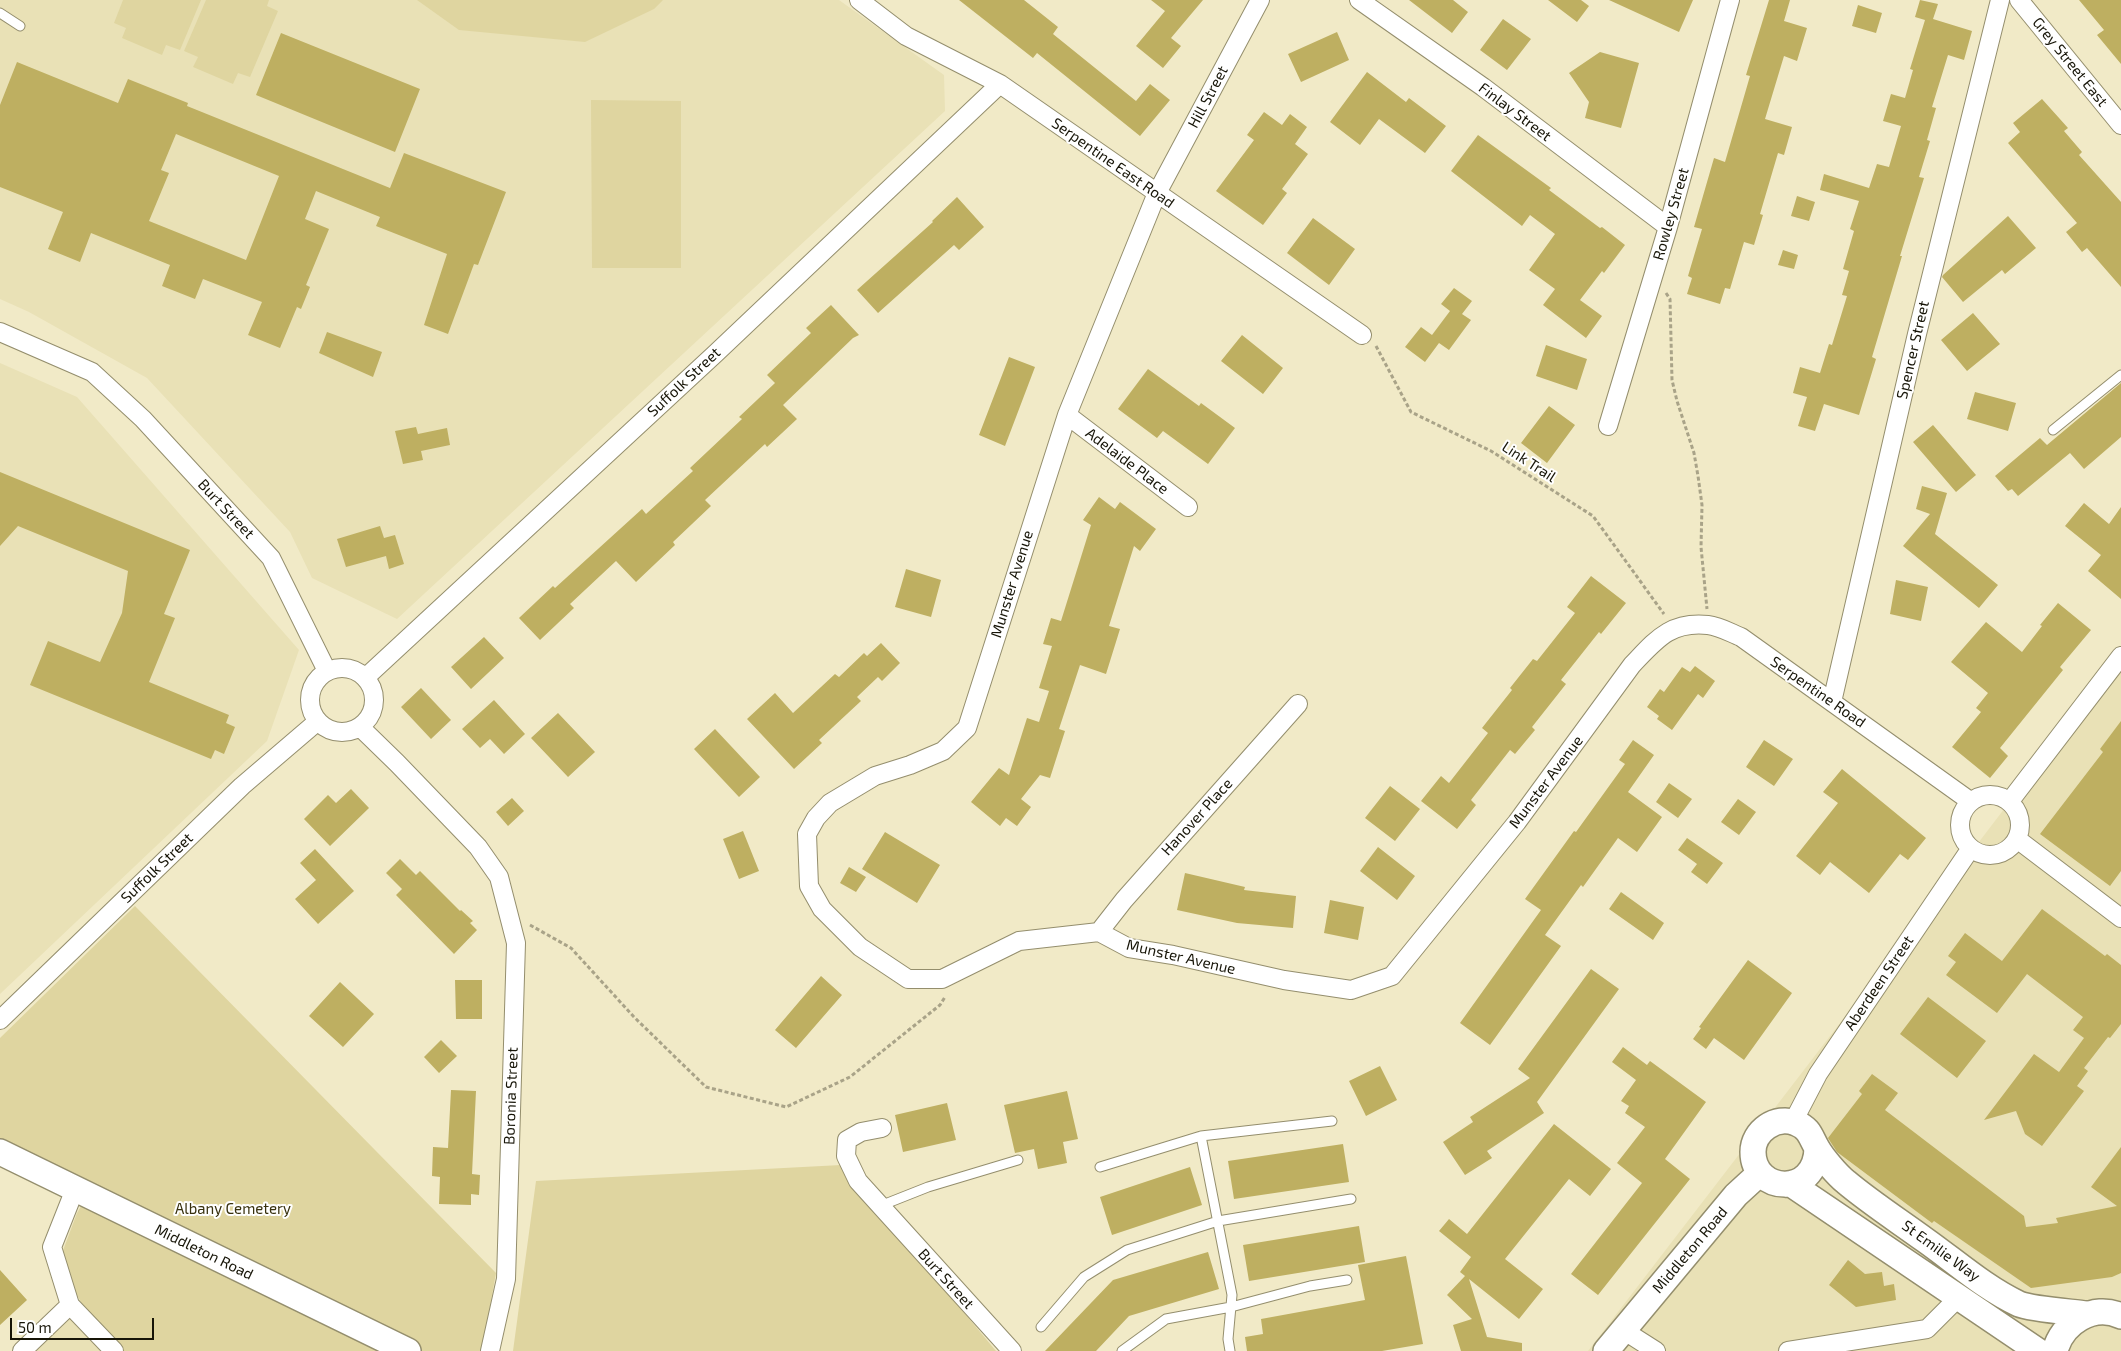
<!DOCTYPE html>
<html>
<head>
<meta charset="utf-8">
<style>
	body { margin:0 }
	#map { position:relative; width:2121px; height:1351px; overflow:hidden; background:#f1eac7; font-family:"Exo 2",sans-serif }
	canvas { display:block }
	.scale { position:absolute; left:10px; top:1318px; width:144px; height:22px; box-sizing:border-box; border:2px solid #171508; border-top:0; padding-left:6px; font-size:15px; line-height:18px; white-space:nowrap; color:#171508; -webkit-text-stroke:4px #fff; paint-order:stroke }
</style>
</head>
<body>
<div id="map">
<canvas width="2121" height="1351"></canvas>
<div class="scale">50 m</div>
</div>
<script>
const c = document.querySelector('canvas').getContext('2d');
c.lineJoin = 'round';
function paint(path, color) { c.fillStyle = color; c.fill(path, 'evenodd'); }
function strokePath(path, color, width, dash) { c.strokeStyle = color; c.lineWidth = width; c.lineCap = dash ? 'butt' : 'round'; c.setLineDash(dash || []); c.stroke(path); }
function drawText(font, color, halo, rows, align = 'center') {
  c.font = font + ' "Exo 2",sans-serif'; c.lineWidth = 4; c.setLineDash([]); c.textBaseline = 'middle'; c.strokeStyle = halo; c.fillStyle = color; for (const [text, x, y, turn = 0] of rows) {
    c.save(); c.translate(x, y); c.rotate((+turn || 0) * Math.PI / 180); c.textAlign = isNaN(turn) ? turn : align; if (halo) c.strokeText(text, 0, 0); c.fillText(text, 0, 0); c.restore();
  }
}
paint(new Path2D(`
	M0,0H839L944,75L945,111L397,619L312,578L290,532L147,378L29,312L0,299Z
	M0,363L77,397L299,650L267,741L0,994Z
	M2121,656V1351H1588L1943,889Z
	M71,1318L102,1351H35Z`), '#e9e1b6');
paint(new Path2D(`
	M123,0H201L180,50L166,45L162,55L122,38L126,28L114,23Z
	M206,0H269L267,6L278,11L250,77L238,73L233,84L193,67L198,57L184,51Z
	M417,0H663L654,9L585,42L459,30Z
	M591,100L681,101V268H592Z
	M135,906L496,1273L482,1351H122L84,1308L69,1280L62,1253L77,1213L93,1185L0,1140V1038Z
	M841,1165L996,1351H513L536,1181Z`), '#dfd5a0');
paint(new Path2D(`
	M959,0H1024L1058,27L1053,34L1136,101L1150,84L1170,100L1140,136L1037,53L1033,58Z
	M1151,0H1203L1171,38L1181,46L1163,68L1136,46L1165,11Z
	M1409,0H1453L1468,12L1452,33Z
	M1548,0H1581L1589,6L1577,22Z
	M1609,0H1693L1679,32Z
	M1769,0H1790L1784,21L1807,28L1797,61L1784,56L1765,119L1792,127L1784,155L1778,153L1760,214L1763,215L1754,245L1744,242L1730,289L1725,288L1720,304L1687,294L1692,278L1688,276L1702,229L1694,227L1714,158L1725,162L1750,76L1746,75Z
	M1920,0L1938,4L1933,19L1972,31L1964,60L1948,55L1932,107L1936,108L1927,140L1930,141L1919,177L1924,178L1900,256H1902L1872,357L1876,359L1859,415L1824,404L1815,431L1798,426L1807,397L1793,393L1800,367L1820,373L1829,344L1832,345L1847,296L1842,295L1849,271L1843,269L1854,231L1850,229L1859,201L1820,190L1824,174L1869,188L1877,164L1889,167L1901,126L1883,121L1891,94L1905,98L1913,70L1910,69L1925,20L1915,17Z
	M2079,0H2121V64L2097,35L2104,30Z
	M1858,5L1882,13L1876,33L1852,26Z
	M1503,19L1531,39L1507,70L1480,50Z
	M1337,32L1349,60L1301,82L1288,54Z
	M281,33L420,89L395,152L256,95Z
	M1600,52L1639,63L1621,128L1585,118L1589,102L1569,73Z
	M17,62L118,103L128,79L188,103L187,106L390,188L404,153L506,192L478,265L474,264L448,334L424,325L447,254L376,226L380,217L316,191L305,219L329,229L306,285L310,287L301,309L297,307L280,348L248,335L262,302L203,279L195,299L162,286L170,265L91,233L80,262L48,249L63,212L0,187V105ZM176,134L279,176L246,260L149,221L169,173L161,170Z
	M1367,72L1406,102L1409,98L1446,126L1425,153L1379,119L1360,145L1330,122Z
	M2042,99L2068,128L2064,131L2082,152L2079,155L2121,202V287L2087,248L2082,252L2066,232L2077,223L2008,143L2020,132L2013,123Z
	M1264,112L1282,125L1290,114L1307,127L1295,144L1308,154L1282,189L1287,193L1263,225L1216,191L1254,140L1247,135Z
	M1478,135L1551,188L1549,190L1600,228L1602,227L1625,245L1604,273L1602,271L1580,300L1602,316L1586,338L1543,305L1555,289L1529,270L1555,234L1530,215L1522,226L1451,171Z
	M1797,196L1815,202L1809,221L1791,216Z
	M957,197L984,227L959,250L954,245L878,313L857,290L933,222L932,221Z
	M2008,216L2036,248L2005,274L2002,270L1963,302L1942,277L1943,275Z
	M1313,218L1355,249L1329,285L1287,253Z
	M1783,250L1798,255L1794,269L1778,265Z
	M1454,288L1472,301L1462,314L1471,320L1449,350L1439,343L1425,362L1405,347L1421,327L1432,335L1450,311L1441,304Z
	M831,305L859,335L853,338L783,405L797,419L767,447L765,444L705,500L711,506L673,542L675,545L636,582L616,561L570,604L574,608L540,640L519,618L553,586L555,588L642,509L646,514L693,471L690,468L742,419L739,417L775,383L767,375L811,333L806,328Z
	M1973,313L2000,344L1967,371L1941,340Z
	M327,332L382,352L373,377L319,353Z
	M1242,335L1283,368L1263,394L1221,361Z
	M1546,345L1587,359L1577,390L1536,376Z
	M1009,357L1035,367L1005,446L979,435Z
	M1148,369L1199,406L1201,403L1235,428L1208,464L1163,431L1157,438L1118,409Z
	M2121,383V437L2084,469L2070,453L2018,496L2012,489L2008,491L1995,476L2040,438L2047,445Z
	M1975,392L2016,403L2008,431L1967,419Z
	M1549,406L1575,425L1547,463L1521,443Z
	M1933,425L1976,475L1956,492L1913,442Z
	M416,427L418,434L447,428L450,445L421,451L423,460L403,464L395,431Z
	M0,472L190,550L164,614L175,618L149,682L229,715L226,723L235,727L224,754L215,750L211,759L30,685L48,641L100,662L122,613L128,571L18,526L0,546Z
	M1922,486L1947,493L1935,534L1998,585L1979,608L1903,546L1930,514L1916,509Z
	M1099,497L1115,509L1120,502L1156,529L1140,551L1134,546L1109,626L1120,629L1106,674L1080,665L1059,729L1065,731L1050,778L1040,775L1021,799L1031,807L1017,826L1006,818L1000,826L971,802L999,768L1009,775L1027,718L1039,722L1049,691L1039,688L1052,646L1043,644L1051,618L1061,621L1091,525L1083,520Z
	M2084,503L2109,524L2121,507V599L2088,571L2101,555L2065,526Z
	M380,526L384,538L395,535L404,564L389,569L386,556L346,567L337,539Z
	M906,569L941,580L931,617L895,607Z
	M1591,576L1626,603L1601,634L1599,632L1561,680L1566,684L1532,727L1535,730L1515,754L1510,750L1471,800L1476,805L1457,829L1421,801L1441,776L1449,783L1488,733L1482,728L1512,690L1510,688L1533,659L1537,661L1575,613L1567,607Z
	M1896,580L1928,587L1921,621L1890,614Z
	M2058,603L2091,630L2060,667L2063,670L2000,748L2008,756L1990,778L1952,747L1981,712L1976,708L1988,693L1951,662L1986,622L2022,652L2042,626L2040,625Z
	M484,637L504,658L471,689L451,667Z
	M881,643L900,663L882,681L878,677L857,697L861,701L819,740L822,743L794,769L747,719L775,693L793,713L835,674L839,677L864,653L867,656Z
	M1695,666L1715,681L1703,698L1698,694L1672,730L1657,719L1659,716L1647,707L1660,689L1664,692L1682,667L1690,672Z
	M421,688L451,720L431,739L401,707Z
	M494,700L525,734L504,754L490,739L480,748L462,729Z
	M558,713L595,752L568,777L531,738Z
	M2121,721V871L2110,886L2040,834L2103,752L2100,749Z
	M715,729L760,777L739,797L694,749Z
	M1633,740L1654,755L1628,792L1662,817L1637,852L1618,838L1583,887L1581,885L1545,935L1561,946L1490,1045L1460,1023L1541,910L1525,899L1574,831L1576,832L1625,764L1619,760Z
	M1764,740L1793,759L1774,786L1746,767Z
	M1842,769L1926,838L1908,860L1900,854L1869,893L1830,862L1820,875L1796,856L1838,803L1823,792Z
	M1669,783L1692,799L1678,818L1656,802Z
	M1390,786L1420,809L1395,841L1365,818Z
	M351,789L369,808L330,846L304,819L328,795L336,803Z
	M512,798L524,811L508,826L496,812Z
	M1738,799L1756,812L1739,835L1721,822Z
	M743,831L759,871L739,879L723,839Z
	M885,832L940,865L917,903L862,869Z
	M1687,838L1723,863L1707,884L1691,872L1697,864L1678,850Z
	M1378,847L1415,876L1397,900L1360,871Z
	M315,849L354,891L318,924L295,899L316,880L300,863Z
	M400,859L416,875L420,871L460,911L461,910L473,921L470,923L477,930L454,954L396,895L402,889L386,873Z
	M849,867L866,877L856,892L840,883Z
	M1185,873L1245,887L1244,890L1296,896L1293,928L1237,923L1177,910Z
	M1621,892L1664,923L1653,940L1609,909Z
	M1330,900L1364,907L1358,940L1324,933Z
	M2042,909L2105,956L2107,954L2121,965V1024L2110,1038L2108,1037L2084,1068L2088,1071L2077,1086L2084,1091L2042,1146L2025,1134L2016,1111L1984,1120L2034,1054L2059,1072L2084,1038L2073,1030L2083,1017L2027,974L1997,1013L1946,975L1956,962L1948,956L1965,933L2002,961Z
	M1748,960L1792,993L1744,1060L1714,1038L1706,1049L1693,1039L1701,1028L1699,1027Z
	M1591,969L1619,989L1537,1102L1544,1113L1487,1151L1492,1158L1465,1175L1443,1142L1473,1122L1470,1117L1530,1078L1518,1069Z
	M821,976L842,995L796,1048L775,1030Z
	M455,980H482V1019H456Z
	M340,982L374,1014L343,1047L309,1016Z
	M1928,997L1986,1041L1957,1078L1900,1034Z
	M441,1040L457,1056L439,1073L424,1057Z
	M1623,1047L1647,1065L1650,1061L1706,1102L1665,1159L1690,1179L1598,1295L1571,1274L1642,1183L1617,1163L1645,1127L1625,1113L1629,1106L1621,1101L1636,1080L1612,1062Z
	M1380,1066L1397,1100L1366,1116L1349,1081Z
	M1872,1074L1898,1093L1885,1110L2024,1216L2026,1227L2058,1223L2056,1218L2117,1206L2091,1187L2121,1147V1273L2112,1277L2031,1288L1934,1221L1932,1223L1837,1152L1828,1138L1862,1094L1859,1091Z
	M451,1090L476,1091L472,1174L480,1175L479,1195L471,1194V1205L439,1204L440,1177L432,1176L433,1147L448,1148Z
	M1067,1091L1078,1139L1063,1142L1067,1163L1038,1169L1034,1149L1015,1153L1004,1105Z
	M947,1103L956,1140L903,1152L895,1115Z
	M1554,1124L1611,1169L1590,1196L1569,1179L1505,1259L1543,1289L1519,1319L1469,1279L1487,1337L1522,1343V1351H1461L1453,1325L1472,1319L1447,1295L1465,1276L1460,1272L1471,1257L1439,1231L1449,1219L1467,1234Z
	M1343,1144L1349,1182L1234,1199L1228,1161Z
	M1190,1167L1202,1205L1112,1235L1100,1197Z
	M1359,1226L1365,1262L1249,1281L1243,1245Z
	M1208,1252L1219,1289L1129,1316L1096,1351H1045L1113,1280Z
	M1406,1256L1423,1344L1382,1351H1247L1245,1337L1263,1334L1261,1319L1365,1300L1358,1265Z
	M1848,1260L1865,1274L1882,1272L1884,1286L1894,1284L1896,1300L1856,1307L1829,1285Z
	M0,1270L27,1300L0,1325Z`), '#beaf61');
const lane = new Path2D(`
	M0,13L20,26
	M2053,430L2121,375
	M1201,1136L1332,1121
	M1100,1167L1201,1136L1232,1295L1228,1339L1230,1351
	M880,1206L928,1187L1018,1160
	M1041,1327L1084,1277L1127,1250L1218,1221L1351,1199
	M1122,1351L1166,1319L1231,1307L1310,1286L1347,1280`);
const street = new Path2D(`
	M859,0L906,36L1000,84L1362,335
	M1260,0L1157,193L1067,415L967,728L943,751L910,765L875,776L830,803L816,818L807,834L809,886L822,909L860,947L908,979H942L1019,941L1099,932L1129,948L1173,955L1284,980L1351,990L1392,976L1517,822L1632,665C1656,640 1670,621 1708,625C1719,626 1731,633 1741,637L1970,801
	M1359,0L1483,87L1668,227
	M2019,0L2121,125
	M0,332L92,372L143,419L271,558L327,671
	M1067,415L1188,507
	M1608,426L1668,227L1730,0
	M310 700a32 32 0 1 1 64 0a32 32 0 1 1-64 0Z
	M365,678L715,354L1000,84
	M1832,702L1917,334L2000,0
	M360,727L397,763L478,847L499,877L516,943L506,1279L490,1351
	M1960 825a30 30 0 1 1 60 0a30 30 0 1 1-60 0Z
	M2010,801L2121,656
	M2017,839L2121,918
	M1099,932L1124,900L1298,704
	M0,1020L242,786L318,721
	M1793,1122L1818,1074L1971,848
	M882,1128L861,1132L847,1140L846,1156L858,1181L1012,1351
	M75,1189L52,1247L70,1305L114,1351
	M1623,1330L1656,1351
	M22,1351L70,1305
	M1788,1351L1927,1329L1958,1298`);
const secondary = new Path2D(`
	M1817,1148C1816,1198 1753,1193 1753,1152C1753,1131 1776,1115 1796,1123C1810,1129 1810,1136 1817,1148C1822,1157 1837,1175 1846,1182C1871,1203 1899,1221 1925,1240C1956,1262 1985,1288 2019,1304C2031,1309 2071,1312 2086,1314
	M0,1152L408,1351
	M1791,1184L2038,1351
	M1606,1351L1736,1195L1760,1173
	M2055,1351C2062,1323 2093,1303 2121,1316`);
strokePath(lane, '#948e6d', 11);
strokePath(street, '#948e6d', 20);
strokePath(secondary, '#948e6d', 28);
strokePath(new Path2D(`
	M1666,293L1670,299L1672,380L1677,401L1694,453L1698,476L1702,505L1701,547L1707,609
	M1376,346L1411,412L1491,451L1593,516L1664,614
	M530,925L571,948L634,1017L706,1087L786,1107L850,1077L940,1005L945,997`), '#a9a388', 3, [4, 2.5]);
strokePath(lane, '#fff', 9);
strokePath(street, '#fff', 18);
strokePath(secondary, '#fff', 25);
drawText('15px', '#171508', '#fff', [
	["Grey Street East",2070,62,51],
	["Hill Street",1208,97,-62],
	["Finlay Street",1515,112,37],
	["Serpentine East Road",1113,163,35],
	["Rowley Street",1671,214,-74],
	["Spencer Street",1913,350,-77],
	["Suffolk Street",684,382,-43],
	["Adelaide Place",1127,461,37],
	["Link Trail",1529,462,33],
	["Burt Street",226,509,47],
	["Munster Avenue",1012,584,-73],
	["Serpentine Road",1818,692,35],
	["Munster Avenue",1546,782,-53],
	["Hanover Place",1197,817,-48],
	["Suffolk Street",157,868,-44],
	["Munster Avenue",1181,957,13],
	["Aberdeen Street",1879,983,-56],
	["Boronia Street",511,1096,-88],
	["Middleton Road",1690,1250,-50],
	["St Emilie Way",1941,1251,36],
	["Middleton Road",204,1252,26],
	["Burt Street",946,1279,48]
]);
drawText('15px', '#38310e', '#fff', [
	["Albany Cemetery",233,1209]
]);
</script>
</body>
</html>
